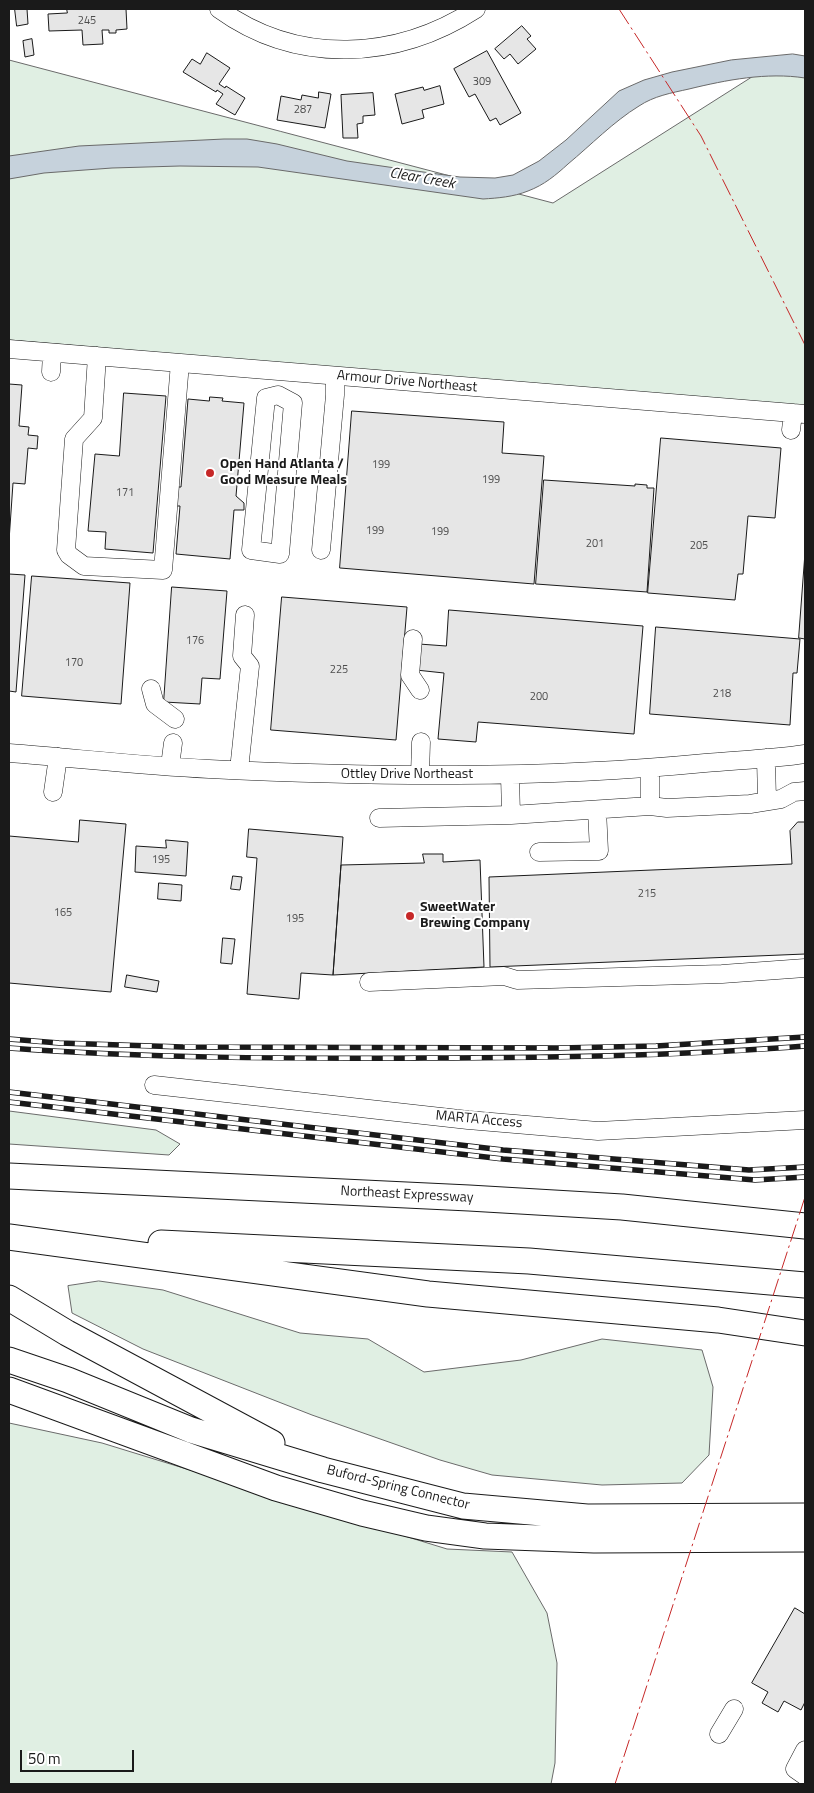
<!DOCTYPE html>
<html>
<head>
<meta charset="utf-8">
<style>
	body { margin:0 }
	#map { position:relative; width:814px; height:1793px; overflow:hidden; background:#fff; font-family:"Titillium Web",sans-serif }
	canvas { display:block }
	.frame { position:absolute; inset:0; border:10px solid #1a1a1a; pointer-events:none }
	.scale { position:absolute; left:20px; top:1750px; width:114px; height:22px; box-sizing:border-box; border:2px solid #1a1a1a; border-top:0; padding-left:6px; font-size:15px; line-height:18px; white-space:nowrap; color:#1a1a1a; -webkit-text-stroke:4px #fff; paint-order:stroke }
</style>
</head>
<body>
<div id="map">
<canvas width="814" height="1793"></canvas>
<div class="frame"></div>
<div class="scale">50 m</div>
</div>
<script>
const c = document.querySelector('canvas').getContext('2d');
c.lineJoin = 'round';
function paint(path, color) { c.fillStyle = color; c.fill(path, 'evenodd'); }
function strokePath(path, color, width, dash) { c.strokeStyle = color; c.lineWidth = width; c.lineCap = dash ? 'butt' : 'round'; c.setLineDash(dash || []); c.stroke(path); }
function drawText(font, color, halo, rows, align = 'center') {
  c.font = font + ' "Titillium Web",sans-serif'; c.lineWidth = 4; c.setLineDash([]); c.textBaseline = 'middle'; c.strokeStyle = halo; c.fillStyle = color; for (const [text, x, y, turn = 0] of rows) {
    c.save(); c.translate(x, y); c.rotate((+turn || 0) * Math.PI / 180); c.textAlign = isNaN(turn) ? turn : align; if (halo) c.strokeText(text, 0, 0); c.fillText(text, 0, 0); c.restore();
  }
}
const green = new Path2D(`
	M9,60L553,203L777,61L805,66V408L9,340Z
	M9,1111L156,1130L180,1144L169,1155L9,1144Z
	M99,1281L163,1290L300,1333L368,1339L424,1372L521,1360L602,1339L702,1350L713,1387L709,1455L682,1483L602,1485L492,1475L440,1460L312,1415L143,1349L72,1313L68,1286Z
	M9,1423L102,1443L447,1549L512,1552L547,1613L557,1663L555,1763L551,1784H9Z`);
paint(green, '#e0efe3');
strokePath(green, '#6a6a6a', 1);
const water = new Path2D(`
	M793,54L805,56V78C767,72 726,80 689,89C671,93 654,96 639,106C613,122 591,145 568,164C556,175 544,185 528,191C513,197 498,198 483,199L258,167L180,166L112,168L44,173L9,179V156L79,146L224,139H247L277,144L347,161L416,171L460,177L495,178L513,175L539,161L566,140L619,91L644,80L672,72L731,60Z`);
paint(water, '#c6d2dc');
strokePath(water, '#6a6a6a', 1);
const building = new Path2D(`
	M15,9H27L28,24L17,26Z
	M67,9H126L127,29L116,30V33H109V30H102L103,44L83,45L82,30L49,31L48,14L67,13Z
	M522,26L531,36L527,39L536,49L518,64L510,54L504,59L495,49Z
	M32,39L34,55L25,57L23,41Z
	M487,51L521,113L500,125L496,118L490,121L475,94L469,97L454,69Z
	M207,53L230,68L219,84L225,88L226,86L245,98L235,115L216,104L223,94L217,90L216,92L183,72L192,59L200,64Z
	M440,86L444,104L422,110L424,118L402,124L395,94L423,87L424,90Z
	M319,92L331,94L325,128L277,120L281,96L301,100L302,95L318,98Z
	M373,93L375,115L363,116V123L357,124L358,138H343L341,95Z
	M9,384L22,385L19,426L29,427L28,435L38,436L37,449L28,448L25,484L13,483L9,541Z
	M124,393L166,396L153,553L105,549L106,532L88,531L95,454L119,456Z
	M210,397L223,398L222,401L244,403L236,496L244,503V510H234L230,559L176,554L180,506H173L174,487H181L188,399L209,401Z
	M352,411L504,422L502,453L544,456L534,584L340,568Z
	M661,438L781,448L775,518L748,516L743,574H738L735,600L648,593Z
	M544,480L635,486V484L647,485V488H654L647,592L536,584Z
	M805,553V639L799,638Z
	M9,574L25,575L16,692L9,691Z
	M32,576L130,583L121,704L22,696Z
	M172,587L227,591L220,679L202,678L200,704L164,702Z
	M282,597L407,607L396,740L271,730Z
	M449,610L643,626L634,734L478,722L476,742L438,739L444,673L416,670L419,644L446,646Z
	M656,627L800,639L797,673H793L790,725L650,714Z
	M80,820L126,824L111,992L9,983V836L78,842Z
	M798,822H805V954L490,967L489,877L792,864L790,831Z
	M249,829L343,837L333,975L301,973L299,999L247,994L257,858L247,857Z
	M166,840L188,842L186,876L135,872L136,846L166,848Z
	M423,854H443V862L480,860L484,967L333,975L341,865L424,863Z
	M233,876L242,877L240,890L231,889Z
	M159,883L182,885L181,901L158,899Z
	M223,938L235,939L232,964L221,963Z
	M127,975L159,981L157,992L125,987Z
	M795,1608L805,1614V1702L801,1710L784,1701L778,1712L762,1703L768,1692L752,1683Z`);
paint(building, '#e6e6e6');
strokePath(building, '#1a1a1a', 1);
const minor = new Path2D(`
	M219,9C298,66 397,60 476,9
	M9,349L805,414
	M97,356L93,418L74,439L66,550L69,555L84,566L163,570L180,363
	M51,372L52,353
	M278,395L293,403L280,554L251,550L266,398Z
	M791,430L793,413
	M321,550L335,395V376
	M413,639L410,675L420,690
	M151,689L155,704L175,719
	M9,753C75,758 142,766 209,769C374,777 540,779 705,763C739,760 772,759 805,754
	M766,758L767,801
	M170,766L173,743
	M650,768V806
	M239,770L250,666L242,656L245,615
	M420,775L421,742
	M510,775L511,815
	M53,792L58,757
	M379,818L511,815L650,806L667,808L750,804L781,799L794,792L805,791
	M539,852L599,851L597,810
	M369,982L504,976L517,980L722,974L805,968
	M154,1085L468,1120L598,1131L805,1120
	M719,1734L734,1709
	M805,1750L795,1769L805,1776`);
const highway = new Path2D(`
	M9,1176L469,1198L622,1207L805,1226
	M9,1237L428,1294L718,1320L805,1333
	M161,1243L529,1261L805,1285
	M9,1298L67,1333L272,1443
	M9,1360L68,1380L191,1430L323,1470L463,1506L587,1517L805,1516
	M9,1390L276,1488L362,1513L426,1528L485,1536L594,1540L805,1539`);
strokePath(minor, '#1a1a1a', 19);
strokePath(highway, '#1a1a1a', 27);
strokePath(minor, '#fff', 18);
strokePath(highway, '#fff', 25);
const rail = new Path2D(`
	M9,1039L59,1043L183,1047L559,1048L656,1046L805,1037
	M9,1048C147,1058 286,1059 425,1058C552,1058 679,1056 805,1046
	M9,1092L503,1150L749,1170L805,1167
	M9,1102L503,1159L755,1180L805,1177`);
strokePath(rail, '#1a1a1a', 5.5);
strokePath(rail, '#fff', 4, [11]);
strokePath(new Path2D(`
	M619,9L701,136L805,345
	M615,1784L805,1197`), '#c62828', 1, [18, 4, 2.5, 4]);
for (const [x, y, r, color] of [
	[210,473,5,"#c62828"],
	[410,916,5,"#c62828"]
]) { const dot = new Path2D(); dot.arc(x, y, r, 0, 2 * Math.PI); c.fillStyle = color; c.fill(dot); strokePath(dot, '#fff', 2); }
drawText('11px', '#4d4d4d', null, [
	["245",87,21],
	["309",482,82],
	["287",303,110],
	["199",381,465],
	["199",491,480],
	["171",125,493],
	["199",375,531],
	["199",440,532],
	["201",595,544],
	["205",699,546],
	["176",195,641],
	["170",74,663],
	["225",339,670],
	["218",722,694],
	["200",539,697],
	["195",161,860],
	["215",647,894],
	["165",63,913],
	["195",295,919]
]);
drawText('14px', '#1a1a1a', '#fff', [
	["Armour Drive Northeast",407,382,5],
	["Ottley Drive Northeast",407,775],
	["MARTA Access",479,1120,5],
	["Northeast Expressway",407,1195,3],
	["Buford-Spring Connector",398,1488,14]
]);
drawText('bold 14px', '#1a1a1a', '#fff', [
	["Open Hand Atlanta /",220,465],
	["Good Measure Meals",220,481],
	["SweetWater",420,908],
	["Brewing Company",420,924]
], 'left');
drawText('italic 15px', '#1a1a1a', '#fff', [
	["Clear Creek",422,179,10]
]);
</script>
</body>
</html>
